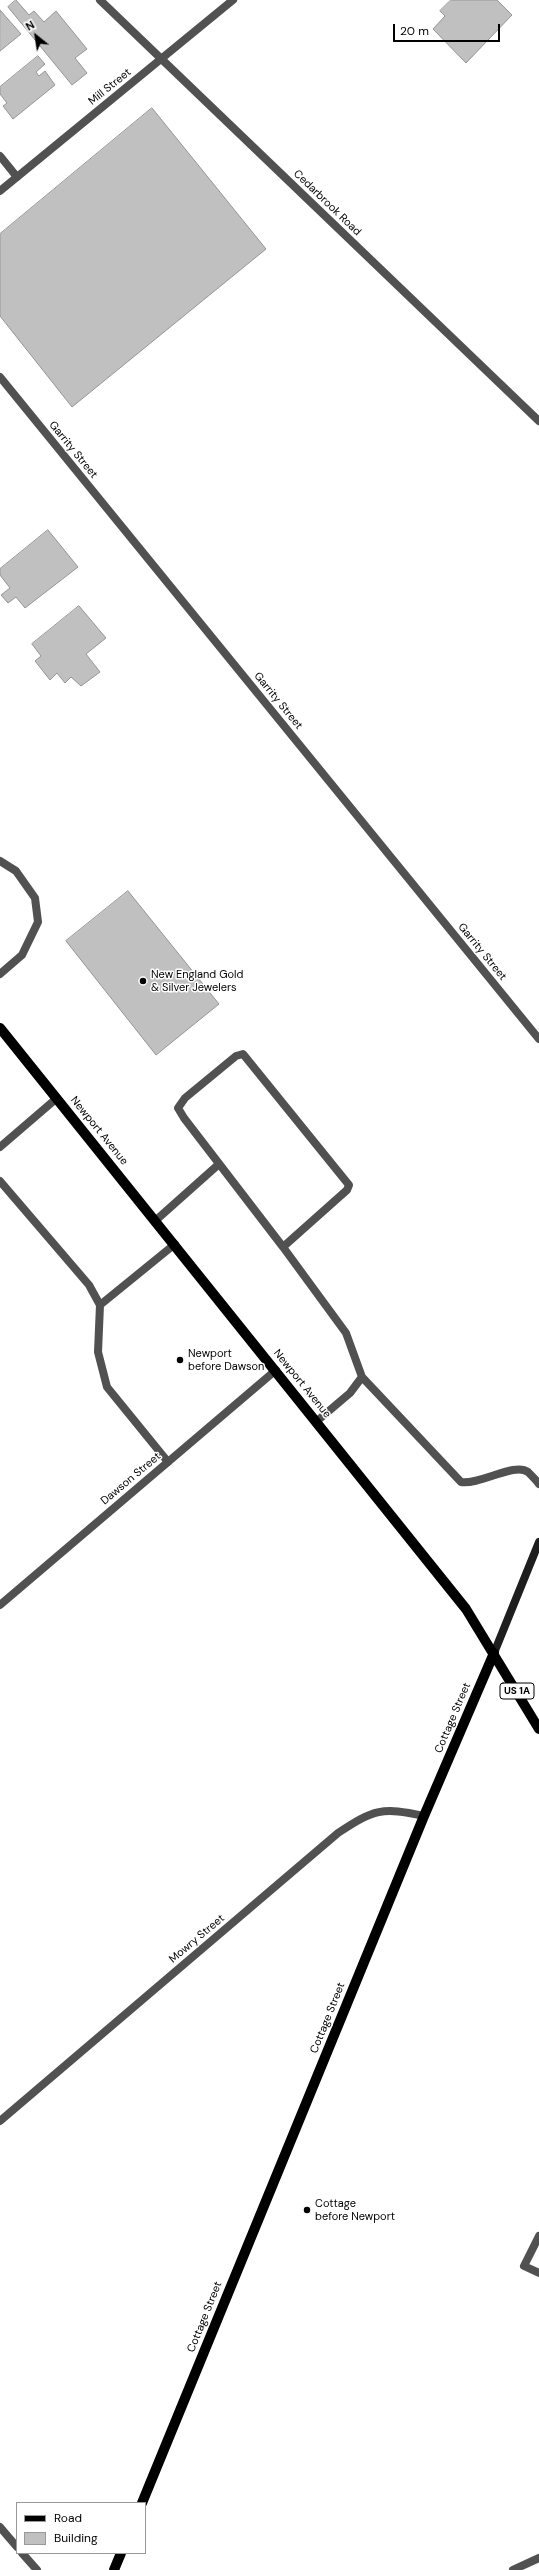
<!DOCTYPE html>
<html>
<head>
<meta charset="utf-8">
<style>
	body { margin:0 }
	#map { position:relative; width:539px; height:2570px; overflow:hidden; background:#fff; font-family:"DM Sans",sans-serif }
	canvas { display:block }
	.legend { position:absolute; left:16px; top:2502px; width:130px; height:52px; box-sizing:border-box; background:#fff; border:1px solid #999; margin:0; padding:5px 7px; list-style:none; font-size:12px; color:#000 }
	.legend li { display:flex; align-items:center; gap:8px; height:20px }
	.legend b { width:20px; border:1px solid #999 }
	.north { position:absolute; left:16px; top:16px; width:40px; height:40px; -webkit-text-stroke:3px #fff; paint-order:stroke; rotate:330deg; font-size:11px; font-weight:700; line-height:16px; text-align:center; color:#000 }
	.north::after { content:''; display:block; margin:auto; width:14px; height:18px; background:#000; clip-path:polygon(50% 0,100% 100%,50% 72%,0 100%) }
	.scale { position:absolute; left:393px; top:24px; width:107px; height:18px; box-sizing:border-box; border:2px solid #000; border-top:0; padding-left:5px; font-size:12px; line-height:14px; white-space:nowrap; color:#000; -webkit-text-stroke:3px #fff; paint-order:stroke }
</style>
</head>
<body>
<div id="map">
<canvas width="539" height="2570"></canvas>
<ul class="legend">
<li><b style="height:5px;background:#000"></b>Road</li>
<li><b style="height:11px;background:#c0c0c0"></b>Building</li>
</ul>
<div class="north">N</div>
<div class="scale">20 m</div>
</div>
<script>
const c = document.querySelector('canvas').getContext('2d');
c.lineJoin = 'round';
function paint(path, color) { c.fillStyle = color; c.fill(path, 'evenodd'); }
function strokePath(path, color, width, dash) { c.strokeStyle = color; c.lineWidth = width; c.lineCap = dash ? 'butt' : 'round'; c.setLineDash(dash || []); c.stroke(path); }
function drawText(font, color, halo, rows, align = 'center') {
  c.font = font + ' "DM Sans",sans-serif'; c.lineWidth = 3; c.setLineDash([]); c.textBaseline = 'middle'; c.strokeStyle = halo; c.fillStyle = color; for (const [text, x, y, turn = 0] of rows) {
    c.save(); c.translate(x, y); c.rotate((+turn || 0) * Math.PI / 180); c.textAlign = isNaN(turn) ? turn : align; if (halo) c.strokeText(text, 0, 0); c.fillText(text, 0, 0); c.restore();
  }
}
const building = new Path2D(`
	M16,0L29,15L34,11L44,22L56,11L87,49L75,58L87,73L72,85L8,7Z
	M451,0H497L512,15L466,63L433,29L445,16L440,11Z
	M0,10L21,34L0,51Z
	M38,56L45,64L36,72L39,76L45,71L55,85L13,119L3,106L7,103L0,94V87Z
	M152,108L266,249L72,407L0,316V234Z
	M48,530L78,567L25,608L16,597L8,603L1,595L10,588L0,575V569Z
	M79,606L106,638L86,654L100,672L81,686L71,677L65,683L57,673L50,680L35,661L41,656L32,644Z
	M128,891L219,1004L156,1055L66,941Z`);
paint(building, '#c0c0c0');
strokePath(building, '#959595', 1);
strokePath(new Path2D(`
	M0,156L17,177
	M0,861L16,871L35,898L38,922L22,955L0,974
	M0,1181L89,1285L100,1305L98,1352L107,1387L168,1462
	M155,1221L219,1164
	M283,1247L184,1118L178,1108L185,1098L236,1056L243,1054L349,1185L347,1190L283,1247L346,1333L362,1377L461,1482C480,1485 515,1462 528,1472C532,1476 536,1480 539,1484
	M100,1305L175,1244
	M317,1421L350,1393L362,1377
	M539,2236L524,2266L539,2273`), '#515151', 8);
strokePath(new Path2D(`
	M100,0L539,421
	M0,191L233,0
	M0,377L539,1039
	M0,1147L57,1098
	M0,1605L276,1370
	M0,2121L338,1833C374,1809 382,1807 424,1816
	M0,2527L17,2547
	M22,2553L37,2570
	M513,2570L539,2558`), '#515151', 8);
strokePath(new Path2D(`
	M494,1653L539,1542`), '#1e1e1e', 8);
strokePath(new Path2D(`
	M0,1028L466,1609L539,1729
	M142,2503L424,1816L494,1653
	M114,2570L121,2553`), '#000', 10);
for (const [x, y, r, color] of [
	[143,981,4,"#000"],
	[180,1360,4,"#000"],
	[307,2210,4,"#000"]
]) { const dot = new Path2D(); dot.arc(x, y, r, 0, 2 * Math.PI); c.fillStyle = color; c.fill(dot); strokePath(dot, '#fff', 1.5); }
for (const [x, y, w] of [
	[517,1691,34]
]) { const box = new Path2D(); box.roundRect(x - w / 2, y - 8, w, 16, 3); c.fillStyle = '#fff'; c.fill(box); strokePath(box, '#000', 1); }
drawText('bold 10px', '#000', null, [
	["US 1A",517,1691]
]);
drawText('11px', '#000', '#fff', [
	["Mill Street",110,87,-39],
	["Cedarbrook Road",327,203,44],
	["Garrity Street",73,450,51],
	["Garrity Street",278,701,51],
	["Garrity Street",482,952,51],
	["Newport Avenue",99,1131,51],
	["Newport Avenue",302,1384,51],
	["Dawson Street",131,1479,-40],
	["Cottage Street",453,1718,-67],
	["Mowry Street",197,1939,-40],
	["Cottage Street",328,2018,-68],
	["Cottage Street",205,2317,-68]
]);
drawText('11px', '#000', '#fff', [
	["New England Gold",151,975],
	["& Silver Jewelers",151,988],
	["Newport",188,1354],
	["before Dawson",188,1367],
	["Cottage",315,2204],
	["before Newport",315,2217]
], 'left');
</script>
</body>
</html>
